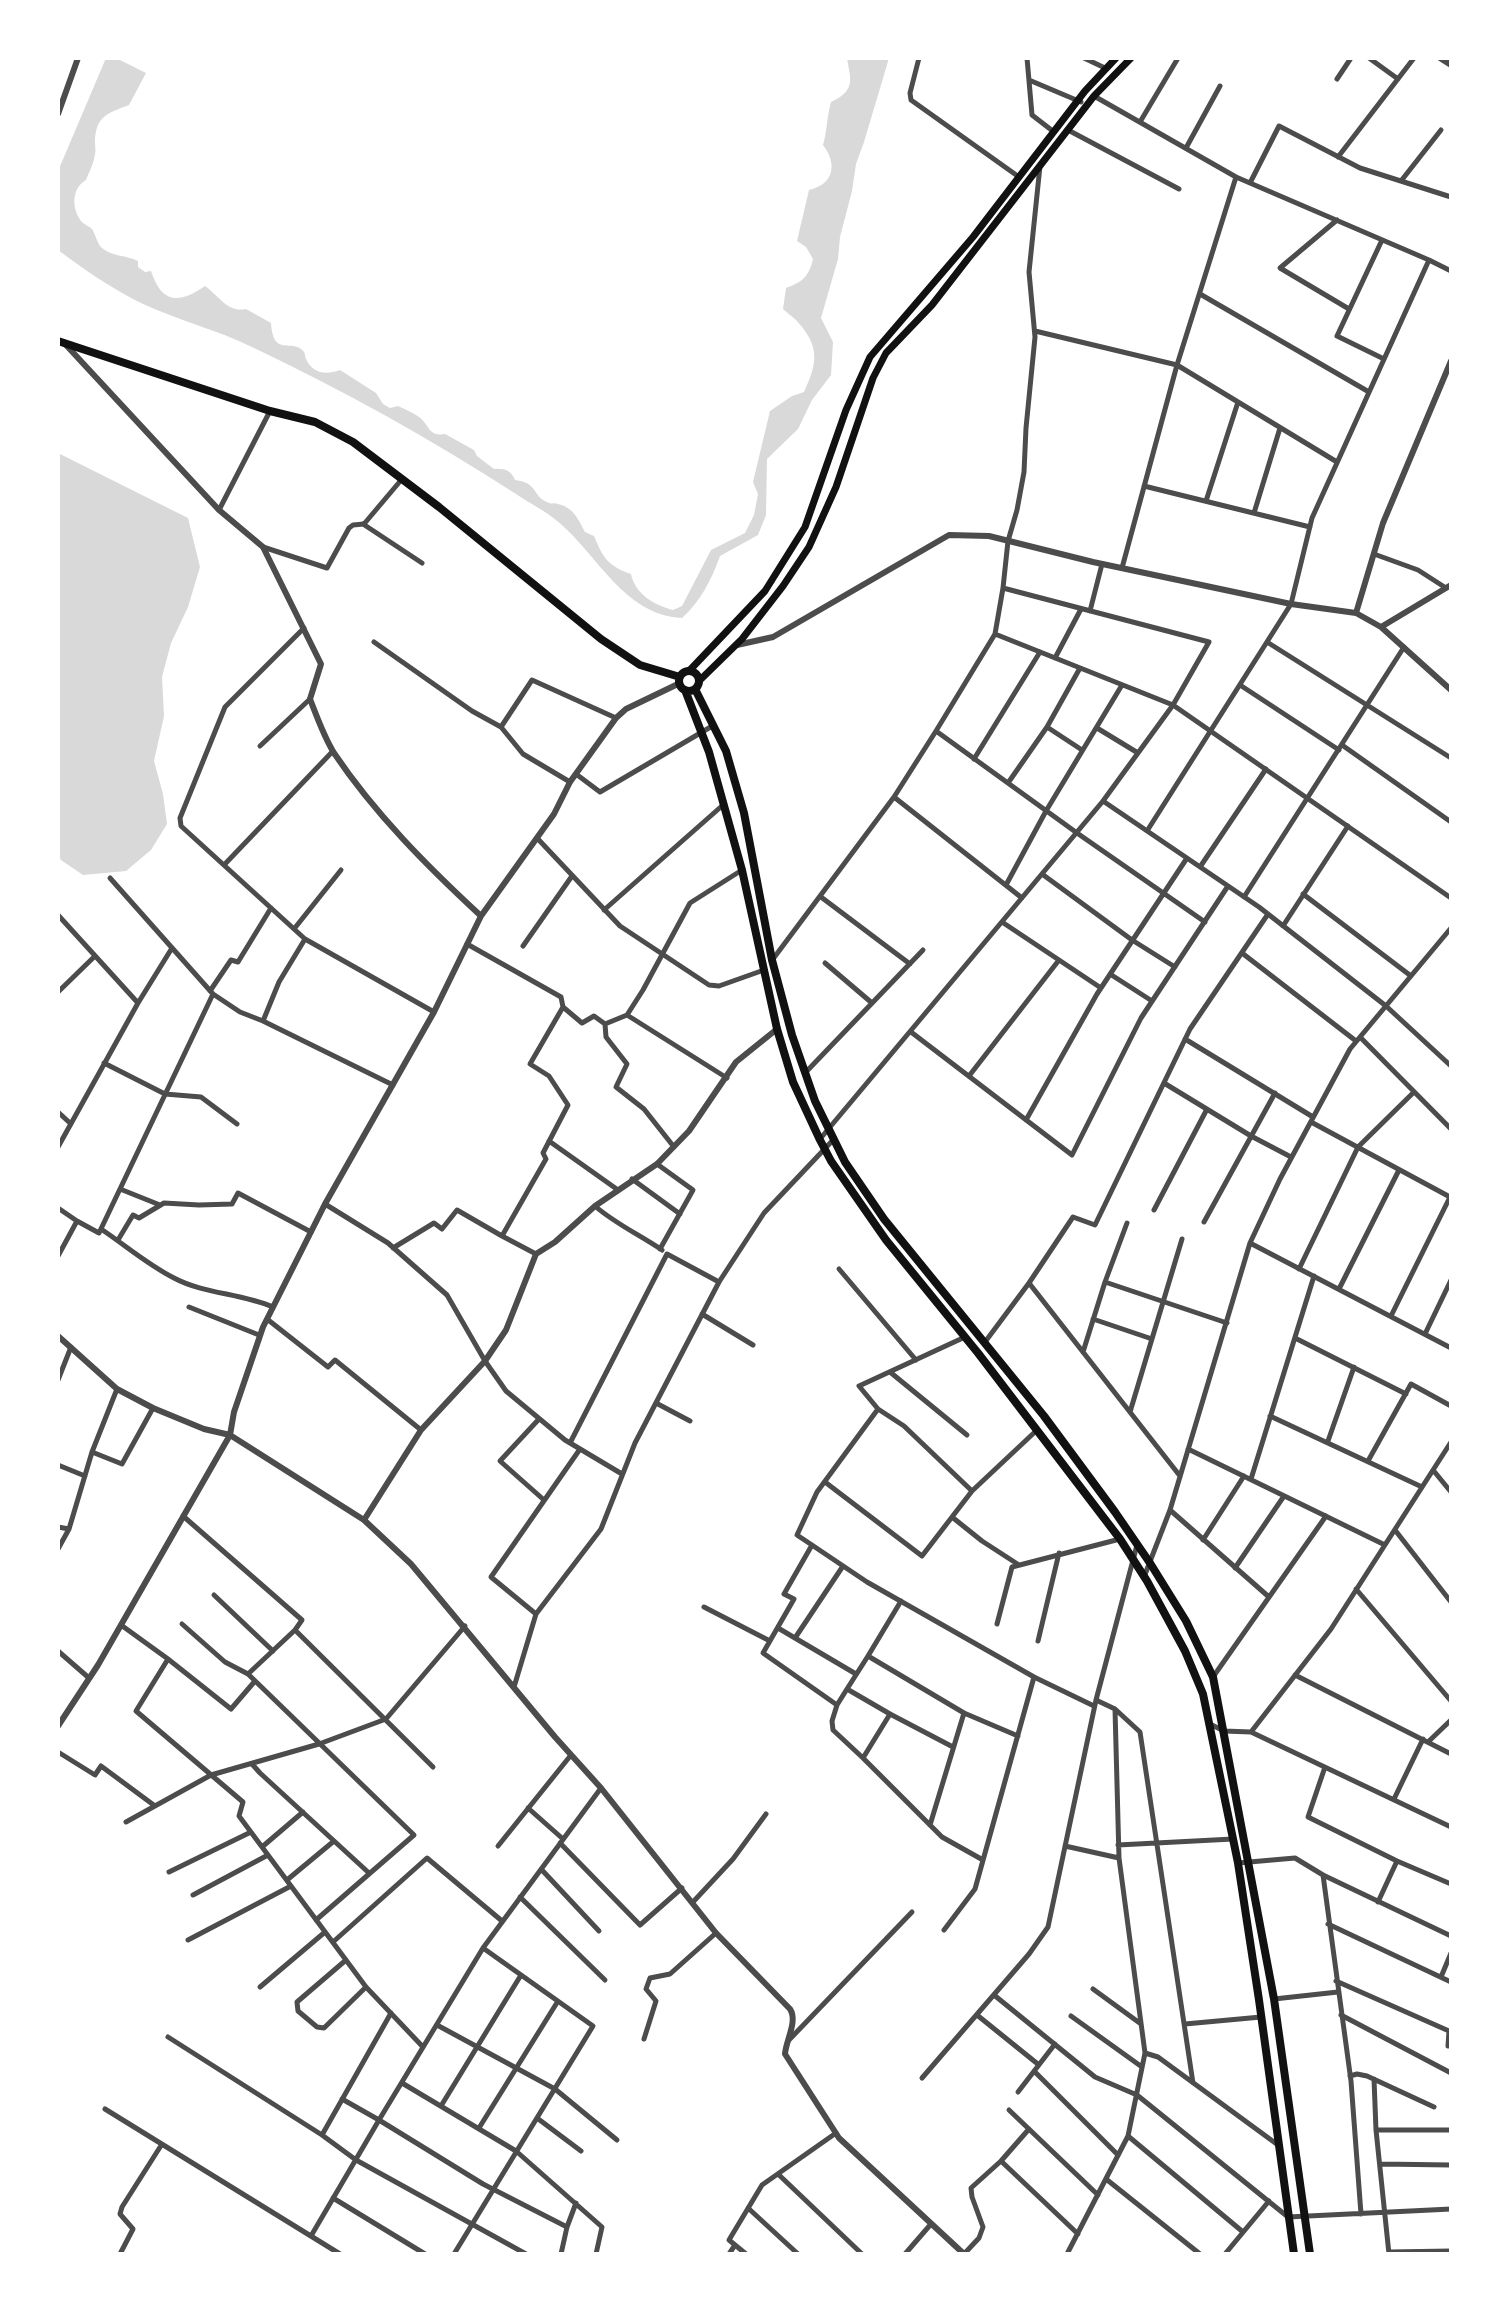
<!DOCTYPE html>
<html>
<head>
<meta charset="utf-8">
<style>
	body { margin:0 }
	#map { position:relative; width:1509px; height:2312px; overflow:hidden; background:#fff; font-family:Karla,sans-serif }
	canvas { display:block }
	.frame { position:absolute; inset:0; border:60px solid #fff; pointer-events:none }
</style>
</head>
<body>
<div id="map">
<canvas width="1509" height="2312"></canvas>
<div class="frame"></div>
</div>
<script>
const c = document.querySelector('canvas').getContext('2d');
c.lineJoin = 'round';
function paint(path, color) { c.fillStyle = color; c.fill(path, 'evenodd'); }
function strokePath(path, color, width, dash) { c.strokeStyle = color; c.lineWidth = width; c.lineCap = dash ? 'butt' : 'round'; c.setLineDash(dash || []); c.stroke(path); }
paint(new Path2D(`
	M106,58H116L146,73L129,105C108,113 95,116 95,143C95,147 96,150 95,154C94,163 89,172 86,180C71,188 71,211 83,223C85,225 89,226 92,229C96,235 97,244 102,248C113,257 126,255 138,261V267L145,272L151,271C162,304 179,304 205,286C219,296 228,313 246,309L271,323C273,356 289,340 301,349C306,353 304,353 306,359C313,374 326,375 340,370L376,393L383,404L390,408L398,406C404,409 412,412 419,417C430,425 428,437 445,434L474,450L477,456L494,469C504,468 511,470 515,480C539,483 532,496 547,502C552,505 553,502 558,504C573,507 579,520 585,532L594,536C603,558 608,566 631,574C635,594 654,605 673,610L682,606L711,550L745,533L754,515L758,494L753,482L770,411L792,396L804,392C818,362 820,346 796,320C792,316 787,313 783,309L786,288C803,282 809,276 813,259L806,247L797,241L809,190C835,184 837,163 823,145C827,131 827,116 831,102C857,90 850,78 847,58H889L864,142L856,164L852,191L840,237L838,259L821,318L833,342L831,375L812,400L798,429L767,459L766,515L758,535L720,556C712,579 700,602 682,618C623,615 598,554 556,520C544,510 529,503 516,494C431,439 343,390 252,347C217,330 178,320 143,304C112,289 85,270 58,250V171Z
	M58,453L188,518L200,567L188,607L171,643L162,677L164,716L154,761L163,794L167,824L151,850L126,871L83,875L61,860L58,854Z`), '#d9d9d9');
strokePath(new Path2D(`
	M919,58L910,93L911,100L1019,177
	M1027,58L1032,115L1054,132
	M1084,58L1105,68
	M1369,58L1398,79
	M1337,79L1351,58
	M1029,80L1081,102
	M1094,96L1236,177L1429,260
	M1140,122L1178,58
	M1068,130L1179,189
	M1186,148L1220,86
	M1338,157L1414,58
	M1040,166L1029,272L1035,337L1026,428L1024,472L1017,510L1008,541L1003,588L1209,642L1173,705L1103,801L1259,907L1386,1006L1451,1066
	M1401,181L1441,130
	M1250,183L1279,126L1360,168L1451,197
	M1337,220L1280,268L1349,309
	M1382,240L1337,336L1384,359
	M1200,294L1369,392
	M1035,331L1177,365L1337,462
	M1144,486L1310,527
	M1206,501L1238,402
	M219,510L270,411
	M1254,513L1280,428
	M363,524L422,563
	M263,547L327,568L349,528L353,525L364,524L402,479
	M1374,554L1418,570L1446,588
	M1122,568L1177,365L1236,177
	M1090,611L1102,564
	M304,628L225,707L180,818L181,826L305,939L434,1012
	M995,634L1003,588
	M374,642L472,711L501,727L523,754L570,782
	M1267,642L1451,758
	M1055,658L1081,609
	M1080,668L1047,727L1082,750
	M1240,685L1339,750
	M501,727L532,680L616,718
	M1097,728L1138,753
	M936,731L1077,833L1205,922
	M1342,745L1451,822
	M260,746L310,699
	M974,759L1040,652
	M576,774L600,792L714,725
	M1008,783L1047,727
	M894,797L1022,898
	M1147,831L1291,604L1312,518L1429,260L1451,271
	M537,838L620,926L709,985L719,986L764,970
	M224,865L333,751
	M1200,867L1266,769
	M1042,874L1132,940L1175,967
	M1006,885L1046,811L1122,685
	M1303,894L1411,976
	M821,897L910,964
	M1244,897L1404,647
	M604,910L723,805
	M58,915L138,1003L58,1147
	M1002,922L1101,988
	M1283,926L1348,826
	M294,929L341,870
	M467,944L561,997L563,1007
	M523,946L572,876
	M1242,953L1356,1041
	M773,959L894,797L936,731L995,634L1173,705L1451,898
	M825,963L872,1003
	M1110,974L1152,1001
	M210,991L231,960L238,962L271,908
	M58,992L95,956
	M213,994L240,1012L263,1021L279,982L305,939
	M138,1003L172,948
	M627,1015L727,1078
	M263,1021L393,1085
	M911,1032L1072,1155L1141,1018L1228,886
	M1360,1037L1451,1129
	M1185,1039L1313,1117
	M104,1063L165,1094L201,1097L237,1124
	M805,1073L923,950
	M969,1076L1059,960
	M1164,1083L1251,1136L1291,1157
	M58,1112L71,1124
	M1026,1120L1097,994L1187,858
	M1311,1122L1450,1197
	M820,1139L1103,801
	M549,1141L618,1190
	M674,1147L644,1109L616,1087L627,1064L606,1037L605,1024L627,1015L643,990L690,903L742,870
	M657,1164L693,1190L660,1249
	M632,1179L680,1214
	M120,1189L160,1205
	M325,1204L388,1243L447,1295L485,1361L506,1391L565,1440L622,1474
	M595,1206C614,1223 640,1235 662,1250
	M58,1208L77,1221
	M1154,1210L1207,1109
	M1204,1222L1275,1093
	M101,1229C125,1245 148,1265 174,1278C204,1294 240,1293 273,1307
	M118,1240L133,1215L139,1218L164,1203L199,1205L232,1204L238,1193L311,1232
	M1250,1243L1451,1348
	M393,1248L434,1223L442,1229L457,1210L502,1236
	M536,1254L502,1236L546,1159L543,1153L568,1105L549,1076L530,1064L563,1007L582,1023L594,1016L605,1024
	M58,1256L77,1221L99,1233L213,994L110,878
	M839,1269L916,1360
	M1299,1269L1358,1147L1414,1092
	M1105,1282L1127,1223
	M1029,1283L1073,1217L1095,1225L1190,1029L1268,914
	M1339,1289L1399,1170
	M189,1307L259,1335
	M702,1314L753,1345
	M1391,1316L1450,1197
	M267,1319L328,1367L335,1360L421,1430
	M1093,1319L1152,1339
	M1425,1334L1451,1280
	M965,1337L859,1386L878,1409L817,1492L797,1535L867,1582L1034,1677
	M1295,1338L1406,1394
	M985,1342L1029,1283L1180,1476
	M1083,1352L1105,1282L1227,1323
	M890,1372L967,1435
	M58,1380L71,1347
	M656,1403L690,1421
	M878,1409L904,1426L972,1491
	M1130,1412L1182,1239
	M1270,1416L1422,1487
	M539,1419L500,1461L544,1500
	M1328,1441L1354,1367
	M570,1443L667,1254L719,1282
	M1188,1449L1385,1545
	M92,1452L122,1464L153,1408
	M1368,1461L1411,1384L1451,1406
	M58,1465L85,1476
	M1433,1470L1451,1492
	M1251,1479L1314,1276
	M825,1482L922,1556L972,1491L1037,1430
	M1170,1510L1269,1597
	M183,1516L302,1620L295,1630L433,1767
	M952,1517L982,1541L1019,1565
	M58,1527L69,1529L58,1549
	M69,1529L92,1452L117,1389
	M1395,1530L1451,1602
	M1203,1540L1244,1476
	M812,1545L784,1594L794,1599L763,1653L837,1705L847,1689L890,1714L863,1758L942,1837L983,1860
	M1235,1568L1284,1496
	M1144,1577L1170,1510L1250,1243L1280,1179L1350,1049L1451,928
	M1356,1589L1451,1701
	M214,1595L273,1651
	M704,1607L770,1641
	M536,1614L491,1577L580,1449
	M182,1624L225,1662L248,1674
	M997,1624L1012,1567L1120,1539
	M121,1625L168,1659L136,1711L243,1802L239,1816L366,1987L423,2047
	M778,1628L856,1674
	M295,1630L248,1674L414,1835L316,1920
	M795,1638L843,1566
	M1038,1641L1059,1553
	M58,1651L89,1678
	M868,1656L901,1601
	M168,1659L231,1709L255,1681
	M1295,1675L1451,1754
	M1213,1677L1326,1516
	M514,1687L536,1614L601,1529L635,1443L719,1282L764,1213L834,1139
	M847,1689L868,1656L964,1713L930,1825
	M837,1705L832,1721L833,1730L863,1758
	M1115,1709L1140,1732L1193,2083
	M964,1713L1018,1736
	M890,1714L953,1747
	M1210,1724L1224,1731L1251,1732L1451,1827
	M1251,1732L1331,1629L1451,1442
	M1428,1742L1451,1720
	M58,1752L95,1775L101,1766L155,1806
	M252,1764L260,1773L369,1873
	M1325,1767L1308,1817L1397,1861L1451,1884
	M1394,1799L1423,1739
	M528,1808L563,1839
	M126,1822L211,1775L319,1744L386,1719L465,1626
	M560,1843L640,1925L682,1888
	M1118,1845L1233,1839
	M498,1846L571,1755
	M1065,1846L1119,1858
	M262,1847L303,1812
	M1238,1863L1295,1858L1323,1875L1351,2081L1361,2214
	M541,1869L599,1931
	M169,1872L251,1832
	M1323,1875L1451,1936
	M287,1880L334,1841
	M193,1895L268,1855
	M520,1897L605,1980
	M693,1902L733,1859L766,1814
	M1378,1902L1397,1861
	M1328,1924L1451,1982
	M944,1930L975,1889L1034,1677L1094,1706
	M188,1940L291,1886
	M333,1942L427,1858L502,1921
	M346,1960L297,2002L298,2011L317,2027L324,2028L366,1987
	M1441,1977L1451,1953
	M1336,1981L1449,2031L1448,2046H1451
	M260,1987L325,1932
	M1093,1989L1141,2024
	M994,1995L1095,2077L1137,2095L1288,2217L1451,2209
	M1274,1999L1338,1992
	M391,2013L322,2135L356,2160L526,2254
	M977,2015L1039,2065
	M1341,2015L1451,2073
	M1071,2016L1142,2067
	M1185,2024L1261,2017
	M437,2025L555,2089L617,2140
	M168,2037L322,2135
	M644,2039L656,2001L646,1989L650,1978L670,1974L716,1933
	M788,2041L912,1912
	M1145,2053L1158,2057L1278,2145
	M1034,2071L1118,2155
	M1350,2076L1357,2074L1367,2076L1434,2107
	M922,2078L1029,1954L1048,1927L1096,1700
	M1374,2079L1376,2130
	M402,2083L516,2151L602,2227L596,2254
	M1018,2092L1055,2044
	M441,2106L521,1975
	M105,2109L340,2254
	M1009,2110L1098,2195
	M537,2118L581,2151
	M479,2128L558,2001
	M1029,2129L1001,2161L1078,2234
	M1128,2136L1243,2232
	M1380,2164L1451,2165
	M778,2174L862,2254
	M1106,2179L1200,2254
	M333,2198L425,2254
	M748,2208L798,2254
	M567,2227L576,2203
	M311,2236L379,2120L342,2099
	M1389,2252L1451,2251
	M120,2254L133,2229L120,2214L122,2207L162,2144
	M454,2254L593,2026L483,1948
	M561,2254L567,2227L483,2184L379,2120L483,1948L601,1788
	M729,2254L735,2245
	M746,2254L729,2240L762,2185L836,2133
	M905,2254L931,2224
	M964,2254L979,2238L983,2227L972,2197L971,2188L1001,2161
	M1067,2254L1128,2136L1145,2053L1119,1858L1115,1709L1096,1700L1137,1545
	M1225,2254L1269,2201
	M1389,2254L1376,2130H1451`), '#4c4c4c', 5);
strokePath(new Path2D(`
	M1440,58L1451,65
	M58,114L78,58
	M66,345L219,510L263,547L321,664L310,699C317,717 324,737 334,753C375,814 428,867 481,916
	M1356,613L1383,523L1451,361
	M1381,627L1451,585
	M737,645L773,637L949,535L989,536L1093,562L1291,604L1356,613L1381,627L1451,690
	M58,1336L117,1389L153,1408L204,1429L230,1435L364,1520L411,1564L555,1737L601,1788L716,1933L790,2009C798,2021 786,2040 785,2054L839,2138L964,2254
	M364,1520L421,1430L485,1361L506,1330L536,1254L555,1242L595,1206L657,1164L689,1131L736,1062L777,1029
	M58,1726L98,1665L230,1435L234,1412L263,1327L325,1204L434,1012L481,916L554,814L570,782L616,718L626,709L680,683`), '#4c4c4c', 6);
strokePath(new Path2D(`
	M689,671L765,591L805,527L846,410L870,357L973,237L1085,91L1116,58
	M699,681L742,639L783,586L809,547L836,487L873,378L886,353L932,305L1094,96L1131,58`), '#111', 7);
strokePath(new Path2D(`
	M58,341L270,411L315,422L353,442L439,507L601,639L640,665L680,677
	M679 681a10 10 0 1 1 20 0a10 10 0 1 1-20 0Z
	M695,689L726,751L744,813L772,960L792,1035L815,1101L845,1162L884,1219L1044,1416L1115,1512L1150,1563L1186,1621L1213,1677L1274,1999L1310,2254
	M685,690L709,752L742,870L777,1029L793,1082L820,1140L831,1161L886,1240L978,1353L1120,1539L1147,1581L1185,1651L1203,1694L1238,1863L1259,2000L1294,2254`), '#111', 8);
</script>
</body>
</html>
